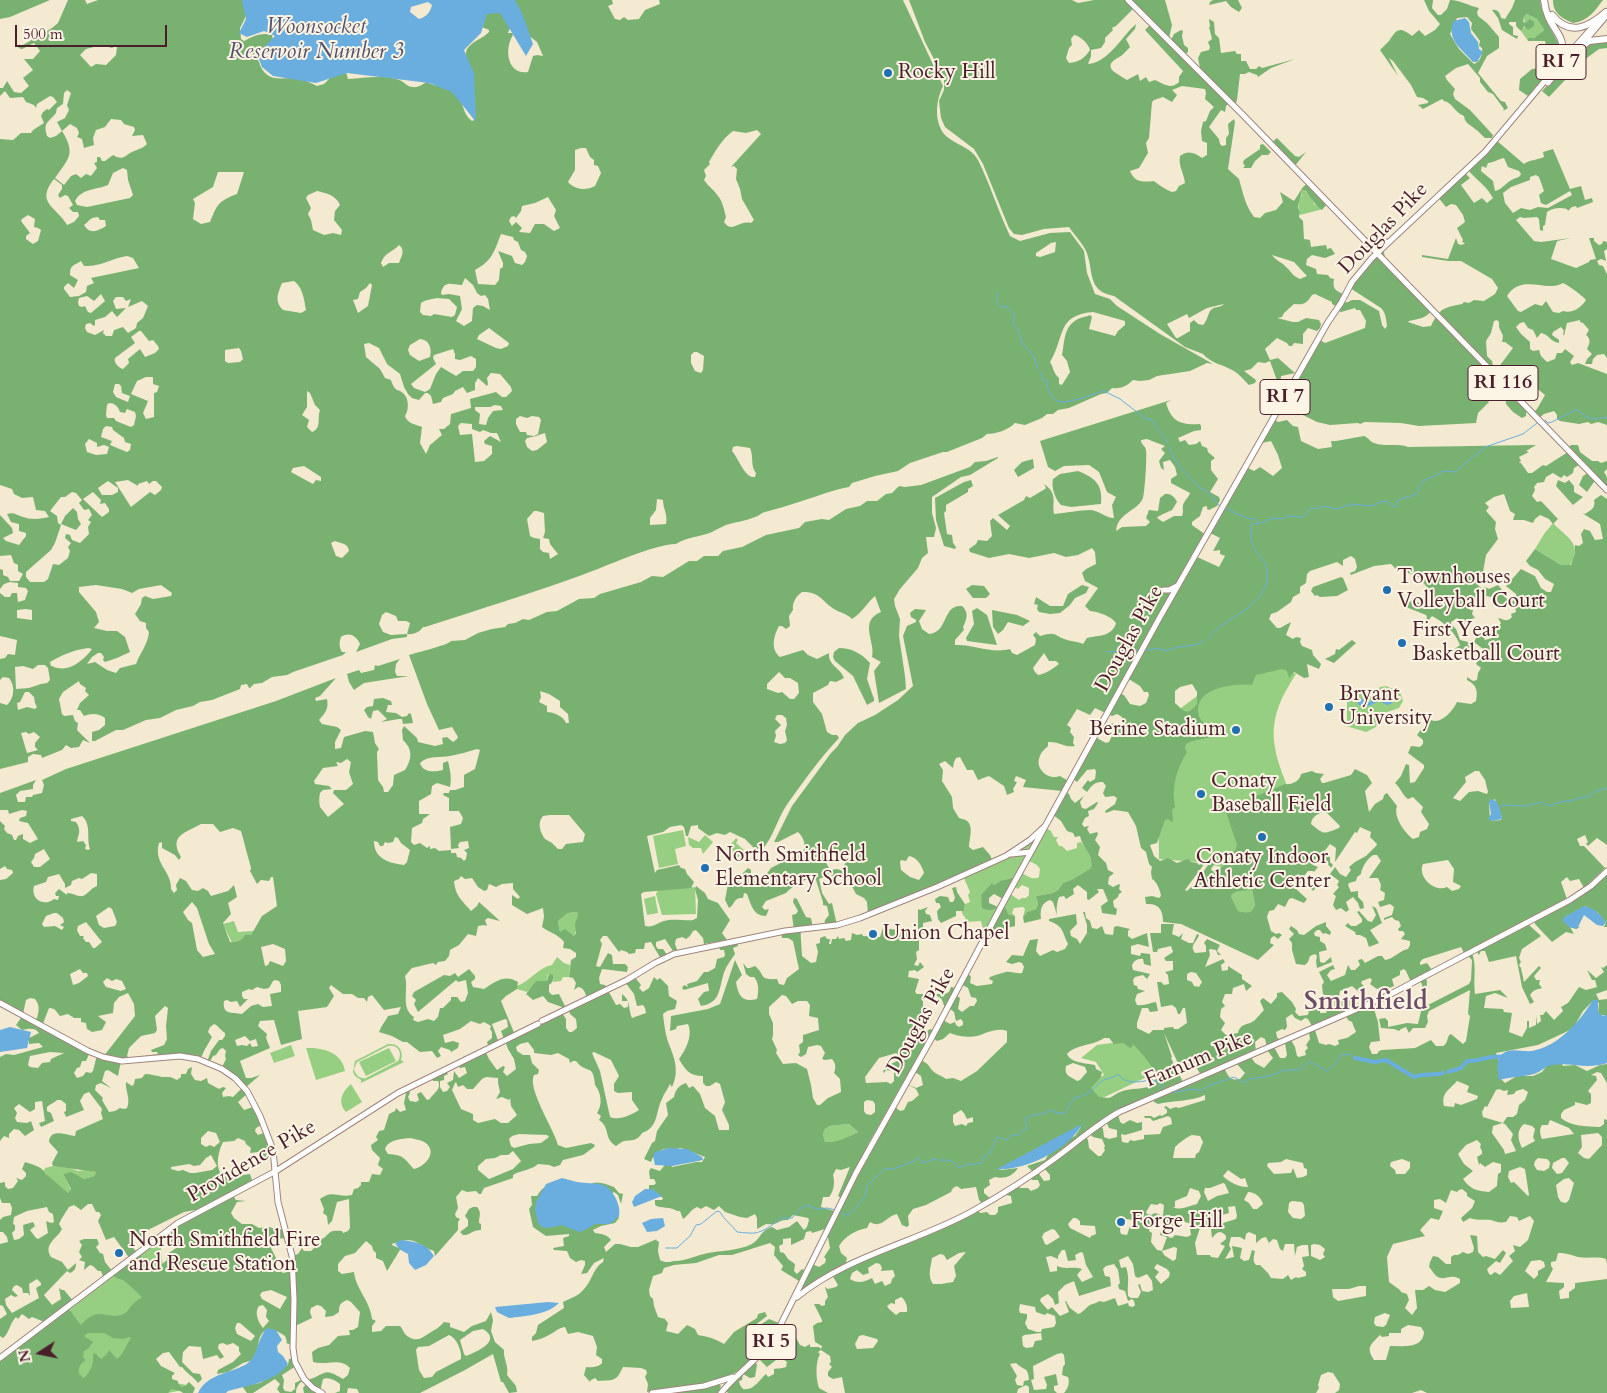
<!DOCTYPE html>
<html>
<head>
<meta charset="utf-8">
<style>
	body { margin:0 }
	#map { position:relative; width:1607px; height:1393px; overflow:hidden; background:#f4ead1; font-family:Cardo,serif }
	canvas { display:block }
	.north { position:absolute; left:15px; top:1328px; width:50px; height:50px; -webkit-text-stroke:4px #fcf5e5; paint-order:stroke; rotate:259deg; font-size:14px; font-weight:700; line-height:20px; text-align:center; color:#4a1f2b }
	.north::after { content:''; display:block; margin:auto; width:18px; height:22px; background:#4a1f2b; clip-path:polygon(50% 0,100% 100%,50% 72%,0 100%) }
	.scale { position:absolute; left:15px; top:25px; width:152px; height:22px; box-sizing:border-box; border:2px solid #4a1f2b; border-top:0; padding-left:6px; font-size:15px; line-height:18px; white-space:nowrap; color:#4a1f2b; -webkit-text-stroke:4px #fcf5e5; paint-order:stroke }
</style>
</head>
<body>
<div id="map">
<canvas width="1607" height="1393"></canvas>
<div class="north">N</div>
<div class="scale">500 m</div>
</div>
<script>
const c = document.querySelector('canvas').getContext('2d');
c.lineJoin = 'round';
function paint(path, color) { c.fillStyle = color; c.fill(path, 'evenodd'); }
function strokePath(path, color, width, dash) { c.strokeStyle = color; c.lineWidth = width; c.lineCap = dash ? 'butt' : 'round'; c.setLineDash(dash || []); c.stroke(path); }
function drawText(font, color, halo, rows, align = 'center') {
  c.font = font + ' Cardo,serif'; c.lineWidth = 4; c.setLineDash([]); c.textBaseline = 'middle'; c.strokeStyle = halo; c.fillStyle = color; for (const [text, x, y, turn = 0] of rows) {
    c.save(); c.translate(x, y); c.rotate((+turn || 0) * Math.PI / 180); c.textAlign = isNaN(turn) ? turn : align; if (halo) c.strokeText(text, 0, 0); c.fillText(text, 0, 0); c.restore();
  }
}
paint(new Path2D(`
	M1527,14L1537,19L1544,30L1534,38H1528V41L1521,31L1523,26L1525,28L1524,17Z
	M1302,190C1308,191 1313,198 1314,204L1323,209L1300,215L1298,201L1302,195Z
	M1553,523C1566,537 1584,544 1570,565H1561L1535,549L1544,534Z
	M1276,666L1296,674C1281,697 1270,719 1275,747C1277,764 1286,780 1290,796L1252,865L1222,867L1196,862L1159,859L1158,782L1181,708L1205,690Z
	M1386,686L1400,692L1403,701L1399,708L1376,716L1378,720L1376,727L1366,732L1343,725L1347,722V694L1360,688L1364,690L1373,699L1380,687Z
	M1045,827L1051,831L1054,837H1058L1056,840L1059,846H1062L1067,851L1077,848V843L1081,842C1087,849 1093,859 1091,868L1073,879L1063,883L1058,890L1053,893L1036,896L1038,904L1036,909L1027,912L1023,917L1025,909L1023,907L1014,908L1012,913L1015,916L1008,914L1002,906L1009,893L1019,900L1022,898H1026L1029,895V888L1022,885L1018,889L1000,881L994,885L992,884L981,895V899L994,909L998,907L1000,908L988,931L983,929L981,921L966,922L965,917L963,915L965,904L970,902L968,895L970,892L963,876L993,862ZM1027,860L1037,865L1040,869L1039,877C1033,881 1026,875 1020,872Z
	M683,830L686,846L675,849L678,864L659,868L653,836Z
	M705,835L713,842L703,854L701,848H693L689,845L688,837L699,842Z
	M736,838L738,840L736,843L744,850L736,860L737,863L727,854L729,851L727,849Z
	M1250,879L1255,905C1251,914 1248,913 1238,911L1231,896L1234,892L1248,887L1247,880Z
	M695,887L696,914L662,915L656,894L658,890Z
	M655,896L658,913L647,915L644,899Z
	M577,912C580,918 577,930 574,936L562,931L560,932L558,921L568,913Z
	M234,921L238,932L254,931L251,935H246L243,939L232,943L223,924Z
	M557,957L564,963L570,965L569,977H563L561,981L553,982L554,979L548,974L547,981H536L534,985L527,992L517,989V986C530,981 539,967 552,965Z
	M1126,1041L1147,1044L1157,1058L1147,1077L1096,1101L1087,1087L1104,1075L1096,1062L1081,1058L1097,1045Z
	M388,1044C398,1043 404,1050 401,1060L404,1062L361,1083V1080L355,1076L353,1072L355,1061ZM388,1046C398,1044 403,1053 398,1061L366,1078C360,1079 356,1076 354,1069L357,1062Z
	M291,1045L295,1056L274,1063L270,1053Z
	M306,1048C322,1047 342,1052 345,1071L316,1080Z
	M389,1048L396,1061L366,1076L359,1062Z
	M351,1084L362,1102L346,1112C337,1102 342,1092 351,1084Z
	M849,1124L858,1132C848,1137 837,1142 825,1142L823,1134L825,1129L830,1126Z
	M53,1166L70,1168L78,1171L86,1170L96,1172L94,1176L84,1179L71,1173L63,1174L71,1190L68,1193C63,1191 46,1176 44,1170L45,1168Z
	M160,1239L170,1340L154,1360L170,1382L192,1386L188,1389L168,1393H0V1361L24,1345Z`), '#97cf82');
paint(new Path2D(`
	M0,0H50L10,17L0,19Z
	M68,0H85L87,4L98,0H246L247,14L240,28L241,39L244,41C253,36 262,32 272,35L273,40L256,54C256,59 259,60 260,65C267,82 280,78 294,78C303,78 310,83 317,86L324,84L335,73L346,72L348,79C363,78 380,75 396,79C404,80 406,87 413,87C419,88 422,84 427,82C438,89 444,83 456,94C464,101 462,114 472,121L474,120C471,110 463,55 467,49C473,40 483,39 489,32V30L482,27L484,15L496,10L509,17L511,25L508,33H512L513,35C504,49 507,75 528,72L533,56L537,55L543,56L537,42L524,32L512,0H612L613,4L608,6L615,19L620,20L624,17L628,20L639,19L645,10L660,4L659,0H903L943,86C935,102 933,128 950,139C960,146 972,149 978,160C990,184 998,211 1010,236L1020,241L1050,233L1070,232L1084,251L1087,273L1095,294L1110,299L1117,306L1160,334L1213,364L1207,363L1190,371L1157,376L1149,380L1140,381L1133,380C1127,386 1121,389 1112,388L1107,393L1101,394L1069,408L1058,410L1053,414H1047L1042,418L1025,425L1015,423C1008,430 996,434 987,434L982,438L947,452H943L910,463L898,471L875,476L852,483L849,487C832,490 818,496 802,501C789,505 777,509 765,512C761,513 759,516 755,517C746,521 735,522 726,525C721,527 716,530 712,532C700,537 686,537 676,544C654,544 605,567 582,575C530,594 477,610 425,627H423C420,632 413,635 407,634V637L392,639L356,652L360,644C356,635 349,632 341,637C339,642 339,647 342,652H346L343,655L293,672L287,675L272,677L262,683L254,684L250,688H249L247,684L241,685L240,689L212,700L200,702L193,706L176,710L160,718L146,720L123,730H116L95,741H92V732L99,730L105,725V718C99,713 91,713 84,716L80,710H77L80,703L89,695L85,691L86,688L80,684L79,681L63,692L59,699L62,714L64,716L73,715L75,721L78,723L77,730L90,743L83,740L79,747L71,748L66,745L62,750L42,758L41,755L33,754L28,757V762L0,769V703L7,705C15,698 15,685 9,678L3,677L0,680V659L5,658L8,654L15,655L17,640L0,636V593L5,597H10L12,593H17L18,602L25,600L28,591L26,588L18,587V583L10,582L4,584L0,589V569L3,570V575L8,577L10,581H19L23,574L18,571V565L14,563L11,555L0,556V515L12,528L13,533L3,538L6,541L19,545L26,536V533L19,531V524L11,522L7,514C14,512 16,515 23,517C31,520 41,519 49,517L45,511L36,510L33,497L22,498L14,494L12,489L0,485V139L13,140L21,133H31L33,130L44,123L41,116L43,112L47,109L49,110L57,102L53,97L50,96L37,104L36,108L34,105L26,102L23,97L10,98L5,91L0,96V88H3L7,81L14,92L21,93L29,86L23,78L33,70L24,59H33L40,51L34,43L22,49L18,48L52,28L58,23ZM102,45L112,48L115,46L117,47L116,55L106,65L96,64L91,67L80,55L86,49ZM67,90L71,93L67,105L69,110L65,118L57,122L62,131L70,124L77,128L79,133L77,137L82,139L84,148L94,145L93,138L96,130L105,127L111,119L121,120L124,124L134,127L135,130L132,136L143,135L147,144C142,149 138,149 132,152C124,156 123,161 113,155L105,161H102L100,157H97V162L94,163L97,168L91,176L86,174L81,178L76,174L71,176L64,185L55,178C69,158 76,154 62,131L56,136L50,138L47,136C43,122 48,123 56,113L57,108L63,104L64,93ZM757,130L761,134L731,167L734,166L737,169L736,179L740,189L742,199L754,220L751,223C738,220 732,234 724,222L726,217C724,210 723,202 718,196C714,190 708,186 704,180L706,176L704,170L710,164L709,162C716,150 722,139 733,131L746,133ZM581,148H586L590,157L594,160V165L598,166L601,173L595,186C586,191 575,190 568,182L575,170V150ZM123,168L127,170L128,180L133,195L130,198L87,207L77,205L75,201C82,188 97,190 108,185L113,173ZM218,172H244L237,194C218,201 217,205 210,222L201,224L193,219L195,203L193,199L213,187ZM54,179L62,185V189L58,195L60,198L65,195L68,196L73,205L69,208L73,212H78L79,216L74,222L67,225C56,206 35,203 54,179ZM317,191C326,193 336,195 340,205L335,211L334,220L342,230L341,235L333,233L324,235L313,230L311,220L308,214L311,208L306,198L308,195ZM548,197L556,210L554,216L560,228L554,231L544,224H535L530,233L519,232L522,228L516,222L512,226L509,221L511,217L514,216L516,218L521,211L522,206L535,203ZM28,215L35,219L34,227L38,228L41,230L38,241L33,244L26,239V236L30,233L21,221L22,219ZM98,217L100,220H105L106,226C98,231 90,235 84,225C90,221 88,218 98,217ZM501,234L513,237L514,240L518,242L521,250L525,252L527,256L525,262L522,265L515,263L512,256L498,251L503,263V267L500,269L499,280L495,285L478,284L475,270C492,261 494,252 501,234ZM1056,242L1055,252L1040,257L1036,256V253L1051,243ZM399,245C406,250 401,257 399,263H389L383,267L381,263C386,251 392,253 399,245ZM127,256L133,258L139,268L91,278L94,283L87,286L86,292L79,296L70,297L64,289V287L68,283L74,288L78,280L70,275C70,265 73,266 81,261L84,266C100,267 113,258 127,256ZM465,278L473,285L477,293L481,296L485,295L488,299L490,310L483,306L477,305L473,308L472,321L464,326L456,321L462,309L460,296L449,294L442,295L441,293C444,280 451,284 462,285ZM294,281C303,288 304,299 306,310L301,313L283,310C274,301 278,293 282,283ZM370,283L372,285L368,306L358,313L353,300L358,299L360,292L366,288ZM101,294L105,301L91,313L88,312L85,306L82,307L79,306L78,302L79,298L87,296L94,301ZM116,297H123L126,301L131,299L128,307L142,301L148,306L143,318L137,323L136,328L128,333L123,327L114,330L112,336H106L103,333L104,330L95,335L87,332L85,328L86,324L90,323L94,326L95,325V320L105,317L112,311L117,317L126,308L116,309L113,301ZM437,298L449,299L457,307L455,315L452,317L434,314L431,316L423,315L420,312L421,303C425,300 432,299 437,298ZM1093,312L1125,321V325L1118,331L1115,336L1089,329L1092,317L1090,315C1086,317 1082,317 1078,319C1063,327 1065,341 1062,355L1067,361L1070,372L1062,385L1059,384V378C1053,373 1054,368 1050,362C1065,338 1056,315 1093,312ZM489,328L509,343L508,346L501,349L496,348L477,339L479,335ZM139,331H141L149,341L153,340L158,346L159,349L155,353L145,357L140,349L128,359L129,363L123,369C119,368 113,362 115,358L135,343L131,337ZM420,339C430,340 432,349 430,357L419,361L410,355L408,350L410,345ZM369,343L379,348L387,364L400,374L404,387L408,394L412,398L419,400L425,393H428L431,396L433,404L441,402L443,398L453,394L455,391L463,387L467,393L475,390V383L478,378L487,386L488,384L487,378L491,373L500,374L511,387L512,391L506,397H502L496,392L470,399L471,408L451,414L450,424L444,429H439L442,435L430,445L426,454L420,443L422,427C415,424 408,424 405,416C409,410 409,399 404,394C398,388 395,393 391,380L385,378L380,369L366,357L364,344ZM239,348L241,351L243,359L240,362L228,363L225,361V350ZM453,349L455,354V359L460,360L471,356L476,359V367L473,371H463L456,376L441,367L436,374L430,389L425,392L414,388L411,384L436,364L433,358L434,355ZM694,352H697L704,356L703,370L701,373L695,371L691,363V355ZM146,377H153V384L159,386L157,392L154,393V417L146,419L143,413L148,401L131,394L137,381ZM115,384H119L121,386L122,393L130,396L128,402L116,397L113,392ZM307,391L310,393L315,405L320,410C317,418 322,428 312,432L307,427L309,420L302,415L307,407ZM109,403C114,403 118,406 120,412L125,413L127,409L135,412L136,416L134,425L131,427L116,421L114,418H107L106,415L107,405ZM495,405L501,406L503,410L493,411L488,418L486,425L479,424L480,414L475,410V407H490ZM520,416L527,418L532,416L539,417L541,420L538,434L534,436L527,435L526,432H520L516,424V419ZM461,423L472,424V429L480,432L483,430L491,433H497L501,442L490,436L484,441L485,444L492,446V454L484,461L475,462L472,434L460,435L458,426ZM106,426L112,427L113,430L124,438L125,442L131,444L130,450L127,452L110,445L112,441L101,437L103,429ZM545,433L547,442L537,450L532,451L527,447L525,441L527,438C534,437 538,435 545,433ZM89,439L97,443V447L104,445L109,447L107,454L96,455L87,452L85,444ZM737,446L750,448C754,457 750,466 756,473L755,477H752C744,475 738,458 732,451L733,447ZM304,466L321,477V481L316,480L313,484L291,472L293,468ZM128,480L138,486V484L147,481L149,484L153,481H156L162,487L161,490L155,495L150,492L131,507L115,482ZM108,481L118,488V492L112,495H102L98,488ZM72,492L76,493L82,500L79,503L84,510L89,509L92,515L88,520L91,522L88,527L89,534L80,543L72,540L70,535L66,534L65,538L71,543L68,547L70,551L68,558L59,565L53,564L48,579L44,582H30L26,577V572L51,550L55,543L61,525L58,523L57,516L50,511L61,497H65ZM93,492L101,500L100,504L105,503L109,509V512L102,517L83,499ZM657,499L663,500C663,509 668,514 666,524L650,525V518L656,510ZM534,511H537L544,513L545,532L543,538L549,539L550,544L558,554L550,559L549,553L543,552L540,549V539L534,538L530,536L527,519ZM335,541C342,544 348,543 349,551L342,558L336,556L331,543ZM96,585L122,589L132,593L139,589L161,585L172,593L171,596L153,599L145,596L142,598L141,604L135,614L140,621L146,623V628L149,632C148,644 140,653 136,664L120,668L116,673L107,670L95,662L87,664L92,657L98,653H101L104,657L103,660L105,662L117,658L130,652L125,637L117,631H107L94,628L99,622L96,612L79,592V587ZM26,609L32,610V620L17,618V610ZM386,612L396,616L398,621H406L410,623L407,634L391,635L383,632L379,624L382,615ZM88,648L92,649C85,659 71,671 58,668C55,668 53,666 51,666L50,662C62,655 73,650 88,648ZM38,665H45L48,668L50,680L47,683L41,684L29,688L16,689L15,667L23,666L33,669ZM25,692H29L34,697L35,703L37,707L35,709L27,707L18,710L17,703L20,702ZM26,732L29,734L34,732L40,737L35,743V747L38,750L27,753L21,733Z
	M909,0H1072L1078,3L1094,0H1165L1172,25L1169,38L1171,40L1174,34L1181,30L1183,31L1182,36L1184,45L1188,48V52L1184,55L1200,68L1198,58L1201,52L1209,50L1210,47L1208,42L1212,39L1209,27H1210L1209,19L1214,22L1215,34L1219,38L1221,53L1235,51L1237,54H1241V61H1246L1250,69H1256L1259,66L1262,68L1295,59L1271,68L1258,77L1257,75L1249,72L1245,74H1240L1237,100L1235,106L1230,102L1226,106L1225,112L1221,110L1209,127L1219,139L1220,144L1222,146L1226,145V138L1229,134L1228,124L1234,119L1235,122L1228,169L1239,179C1243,193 1245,205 1254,217L1260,218L1265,213L1276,210L1283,202L1280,192L1294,201L1303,187L1309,182L1328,203L1322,210C1315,205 1311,198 1306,191L1302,190C1302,198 1295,204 1300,212L1299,217L1303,221L1304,239L1310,240L1311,247L1326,245L1327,249L1331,248L1335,254L1325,258L1312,255L1307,259L1306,265L1316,269L1317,274L1328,275L1330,278L1334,279C1332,290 1337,291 1345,295L1341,303L1348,302L1352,300H1360L1379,311L1382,325L1385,329L1387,326C1386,319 1386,313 1381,308L1350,288L1376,253L1374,246L1382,244L1386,262L1432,309C1428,318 1418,319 1409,321L1408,322L1423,327L1431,326C1440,308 1443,308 1462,304L1464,302L1469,303L1474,300L1484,301L1495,294L1498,288L1492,279L1461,261H1448L1422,257V255L1448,259L1456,238L1458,244L1462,245L1465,243L1462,242L1463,240L1457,228L1465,222L1463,215L1456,205L1451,204L1446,207L1437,196L1464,172L1470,178L1461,185L1474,203L1482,198L1487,203L1493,198C1486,185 1476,180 1467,169L1496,140L1524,164C1528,160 1538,160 1544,157L1543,152L1553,149L1570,189L1581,186L1585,200L1592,198L1593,202L1577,208L1576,206L1572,207L1568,211L1567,209C1559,207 1553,208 1547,212L1545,225L1543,226V231L1540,230L1539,219L1537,217L1524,218L1520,217L1516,220L1534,241L1541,242L1571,238L1557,241L1551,259L1576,268L1589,262L1590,260L1596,259L1589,238H1594V241L1599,245L1602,244L1603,241L1607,242V249L1604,251L1606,261L1601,259L1597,261L1599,265L1603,266L1607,274V358L1604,354L1597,355L1593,359L1592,364H1585L1587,359L1592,354L1587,349C1589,344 1592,340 1586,335L1589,330L1583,323L1580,322V320L1567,323L1564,336L1563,334L1564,331L1561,327L1553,332L1552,335L1559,340V343C1551,342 1548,334 1541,333L1537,338L1533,330L1528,328L1524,322L1520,323L1516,327L1521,334L1530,342V349L1533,351L1539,350L1541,356L1547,362L1555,359L1557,353H1562L1565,349L1574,356L1570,362L1572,365L1578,363L1607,374V425L1598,422L1591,424L1588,422L1579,424L1560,421L1557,419V415L1554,411L1544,414L1538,419L1533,413L1537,409L1545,395L1535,387L1528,388V393L1519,391L1515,394L1529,410L1526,413V416L1522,418L1513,412L1506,404V396L1512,393L1507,387L1499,391L1495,390L1488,395L1487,400L1489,402L1478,413L1476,423L1419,426L1401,423L1365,422L1360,424L1358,423L1330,425L1317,422L1295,411L1284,401L1320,340L1325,343L1365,328L1366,321L1360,310H1356L1355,308L1341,312L1337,310L1338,307L1332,304V302L1315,294L1312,295C1306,304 1304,305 1294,304L1284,313L1282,317L1277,318L1293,322H1298L1306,318L1319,320L1321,324L1320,328L1317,331L1308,328L1303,334V344L1294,343L1292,346H1289L1287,343L1277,338L1265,349L1270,360L1278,358L1295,373L1281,376L1280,389L1270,361L1265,363L1258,362L1251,369L1244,371L1256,380L1255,383L1249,385C1244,380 1239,374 1234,371C1224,365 1210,363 1203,354L1185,347L1114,296C1085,291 1095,268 1085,249C1081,242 1074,234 1069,227L1044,229L1022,235L1014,234L1009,228L983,164L974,149L945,127L941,118L939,101L944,90V78L925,42ZM1135,7L1152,23L1145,30L1183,71L1179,77V82C1171,90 1164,84 1155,80L1149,82L1146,77L1140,81L1138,74L1127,80C1122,77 1117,74 1113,71C1106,63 1116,59 1121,56C1124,54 1128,49 1130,47L1126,39L1135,29L1136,24C1122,36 1108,63 1088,64L1091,56V50L1101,48L1105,42V38L1113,30L1112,28L1116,26ZM1074,35C1079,35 1089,44 1090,50C1085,58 1079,62 1069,63L1066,58L1069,48L1072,45L1071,39ZM1182,86L1205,89L1206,93L1205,99L1214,107L1210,111L1206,121L1203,122L1201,131L1202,141L1207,143V155L1202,158C1194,152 1188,150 1180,156C1178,166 1184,173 1185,183L1179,186L1176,191L1172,192C1168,191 1157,184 1154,181C1143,182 1135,183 1130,171L1139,168L1148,153L1146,143L1149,138L1152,102L1154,100L1163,97L1172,102L1177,95L1172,90ZM1504,158L1508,167L1519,171L1521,174L1519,177C1506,180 1504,189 1495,191L1493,181L1481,171L1482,166L1486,168L1488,163C1493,163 1498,159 1504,158ZM1536,175L1539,177L1544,191L1539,195L1541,203L1546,205L1570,191L1572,195L1548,208L1538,207L1530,210L1521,208L1513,213L1505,203L1503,193L1511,187L1530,180V177ZM1272,255L1294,262L1307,276L1300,279C1291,275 1293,273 1286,267C1282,262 1276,261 1272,255ZM1563,283C1568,285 1583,296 1586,300C1581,308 1572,314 1563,311L1559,313L1553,312L1546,301L1542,306L1535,304L1521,312L1518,311L1507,296C1522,273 1545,293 1563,283ZM1224,304C1220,308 1217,306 1212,309C1208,312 1208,320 1203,325L1198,324L1194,320L1190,323V331L1178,338H1176L1167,324L1187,314L1189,318L1207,308ZM1497,320L1499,322V327L1503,336L1502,342H1505L1513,348L1498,368L1493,366L1492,361L1487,356L1486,341L1491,333L1494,321Z
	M1213,0H1238L1242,8L1239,12L1231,7L1226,1L1209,5L1210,2Z
	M1424,0H1433L1432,8L1438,15H1441L1447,9L1450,0C1460,0 1469,6 1479,8L1477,12L1478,16L1487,23L1499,37V48L1487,56L1478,73L1501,101L1505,102L1508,108L1503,111L1504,109L1493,94L1488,92L1480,82V78L1468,64L1456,68L1445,76L1447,80L1455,89L1453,94L1455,99L1470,110L1493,135L1492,138H1485C1481,135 1479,131 1475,129C1470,124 1465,124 1464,116C1455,113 1453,103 1444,101L1442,99L1423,109L1418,105L1428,103V101L1423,98L1417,97L1411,85L1393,61L1389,58L1398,76L1380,50C1383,47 1386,44 1389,41C1397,29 1399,26 1412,36L1419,30L1425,36L1435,30L1440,24L1429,11ZM1467,17L1472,23L1471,29L1480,41L1479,46L1482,48C1483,54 1480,62 1474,64L1459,49L1450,34L1457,18Z
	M1515,0H1540C1541,15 1554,33 1560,47L1554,66L1528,96L1519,90L1520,79L1532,69C1539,69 1542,66 1545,61L1544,54L1547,48L1545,41H1528V38H1534L1544,30L1537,19L1527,14L1524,17L1523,22L1526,23L1530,19L1534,22V26L1528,30L1524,26L1521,31L1516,26V22H1509V24L1513,27V35L1518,36L1517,39L1502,30L1498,18L1492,10C1498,9 1500,13 1501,18L1505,19L1512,8Z
	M1553,0H1603C1594,12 1588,21 1573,23C1562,18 1553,14 1553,0Z
	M1607,39V48L1599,49L1584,60L1549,97L1542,91L1583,46Z
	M1277,138L1295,156L1299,157L1306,152L1294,167L1271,143Z
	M1263,144L1271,152L1268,155H1262L1255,161L1251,168H1243L1245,166L1243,163L1244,160L1260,149V145Z
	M1171,400L1166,403C1172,423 1182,425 1200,424L1201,426V430L1194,431L1178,438L1180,442L1185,440L1189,445L1196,444L1200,441L1202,446L1207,448L1208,452L1215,458L1211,461V470L1218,479L1210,492L1219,497L1220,500L1217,506L1209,510L1207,509V506L1203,507L1200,516L1192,522V525L1206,535L1195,556L1219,567L1225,556L1220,554V550L1213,551L1220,538L1208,532L1246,467L1254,471L1260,467L1273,476L1282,468L1278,455L1271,441L1262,443L1260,441L1274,419L1278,422L1287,420L1293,426L1298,427L1301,441L1318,449L1332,447L1331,441H1336L1364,436C1369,438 1369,441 1374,443C1384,447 1399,443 1408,447L1536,445L1526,451L1529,452L1519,457L1521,461L1519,463H1521L1528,473H1532L1543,465L1546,466L1568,452L1567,449L1571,445H1578L1580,452L1592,461H1598L1601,463L1607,461V469L1604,472L1607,477V490L1596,479L1587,492L1579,485L1583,476L1589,472L1579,465L1574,468L1573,473L1567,477L1564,475L1561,478L1553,473L1546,477L1544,482L1537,483L1534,487L1535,490L1532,496L1537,502L1541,501L1558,519L1553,524L1549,519L1540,515L1535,519L1533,523L1524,520H1513L1515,514L1510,511L1504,494L1494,497L1485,503L1489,507L1486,511L1496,522L1495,529L1498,539L1486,555L1483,572L1486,576L1485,578H1481L1477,584L1481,588L1485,587L1489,589L1498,585L1506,595L1507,601L1511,603L1516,597V594L1506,586L1521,569L1535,576L1541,588L1547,592H1551L1554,584L1545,579L1538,570L1530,566L1526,561L1535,549L1561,565H1571L1575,553V545L1579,546L1583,543L1581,534L1584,529L1590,531L1595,540L1603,539L1600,524L1582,513L1585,514C1591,510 1596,508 1594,500L1601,495L1607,499V845L1597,838L1588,846L1586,844L1588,842L1585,835L1577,839L1580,846H1584L1605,868L1584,888L1579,879L1570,881L1567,877L1561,882L1567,899L1464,953L1461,947L1423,959L1420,962V965L1427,963L1432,970L1411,982L1406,971L1404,969L1400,971V975L1392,979L1394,986L1385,990L1383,987L1377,989L1370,984L1372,980L1370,978L1362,981L1361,983L1365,987V992L1360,993L1352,986L1340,991L1339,996L1323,995L1322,985L1324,982L1319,972L1333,965L1335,969L1331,970L1327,975L1331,981L1345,975L1348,965L1351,970H1355L1360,965L1358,960L1362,959L1365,963L1378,956H1382L1385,960C1394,959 1400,950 1408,949L1410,945V941L1401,939L1405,934L1403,931H1399L1398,929L1401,926L1399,921L1395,920L1392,917L1384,920V918L1392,915L1394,907L1390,904L1380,907L1378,902L1384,900L1385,893L1380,890L1381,885L1378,878H1369L1381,861L1377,855H1373C1367,859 1362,867 1361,874L1357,877L1356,881L1349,883L1348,885L1351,892L1358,891V897L1363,902L1364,908L1360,909L1358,903L1353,897L1346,902L1349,910L1346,912L1341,908L1336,910L1333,905L1336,896L1333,894L1339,887L1337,885L1339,881L1330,874L1335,867L1340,874L1346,877L1351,870L1349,867L1355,862L1366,856L1376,846L1377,844L1370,837L1371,832L1360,827L1357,833L1355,832L1335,862L1336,848L1330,844L1323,853L1330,857V862L1333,865L1331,868L1326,862L1318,858L1312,861L1313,865L1318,867L1314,872L1313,871H1308L1304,876L1312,884L1317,882L1319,884L1313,891L1307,883H1298L1295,888L1307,899L1304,903L1292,898L1289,899L1285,907L1278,904L1274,910L1269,911L1267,917L1271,931L1276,934L1279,933L1282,935L1278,939L1274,936L1271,938L1270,943L1274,945L1258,960L1181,924L1163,922C1163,910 1159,903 1146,904L1145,897L1152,896L1159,898L1161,896C1160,890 1157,882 1152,879L1151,872L1152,867L1149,864L1146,852L1141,848L1136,826L1128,812L1114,810L1106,813L1105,811L1115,804L1117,798L1114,796L1105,797L1103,793L1106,786L1103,782C1095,782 1093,784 1087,792L1082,788L1088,780L1090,782L1095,779L1096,772L1095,769L1087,770L1077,782L1072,778L1095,737L1106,743L1109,742L1114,732L1109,729L1106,731L1107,726L1109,727L1112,723L1123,731L1126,727L1122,723V717L1117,714L1112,716L1095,708L1090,715L1077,709L1067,725L1071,728L1070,732L1074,737L1073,743L1075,746C1064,748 1060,741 1048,742V746C1045,749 1041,752 1040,756C1034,768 1048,781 1060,776L1070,782L1065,791L1069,794L1071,799L1075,803L1084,796L1080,802L1082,808L1086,809L1097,802L1098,803L1094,809L1088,811L1089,816L1085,818L1082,824L1084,827L1089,826L1087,829L1090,834L1097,832L1098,834L1095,840L1100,847L1098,855L1106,863L1108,870L1114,873L1109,877L1108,884L1113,887L1119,884L1120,885L1119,889L1122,892L1119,894L1118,897L1113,901L1114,907L1117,909L1116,915L1102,913L1101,906L1108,901L1103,889H1097L1099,892L1089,900L1087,899V892L1078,885L1073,889L1074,894L1066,899L1064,896L1059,897C1057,902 1056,909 1057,915L1053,902L1050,900C1041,903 1040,910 1041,919L1024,923L1023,917L1027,912L1036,909L1038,904L1036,896L1053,893L1058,890L1063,883L1073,879L1091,868C1094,855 1082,847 1080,836L1075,837L1073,833L1067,831L1061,821L1052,814L1062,791L1023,787L1026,780L1016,776L1014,781L1017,782L1013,789L1014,792L1007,795L1004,786L989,776L978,780L973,770H967L960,757L956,758L954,762L953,768L945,761L939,764L943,770L942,781L952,797L953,808L959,818C961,819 965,819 967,821C974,826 969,841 969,847L973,850L983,847L990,855L993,862L868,915L867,902L864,898L856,894L848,879C838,876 828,874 819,879L822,893L829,904L832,903L837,925L824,927L825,920L829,915L827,906L823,905V902L816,880L811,878C803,880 791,887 786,893L766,901L762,907L765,910L769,909L766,916C753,916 751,904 747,894L744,893L743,898C733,897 735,905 729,908L725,900L728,884L741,875L748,868L751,870V879L760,883L771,868L796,855L802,854C807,846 804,838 798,832L778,842H774L792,806L831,753L837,747L845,735L858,723L875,715L898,700L913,686L903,636L907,626L916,622V620L911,617L910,613L915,609L926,610L919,621L922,629L929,634C949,632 942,604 962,606C969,612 967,619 963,627L964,630L955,640V645C974,644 990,654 1010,649L1012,653L1017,655L1035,645L1036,639L1033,635L1036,632L1040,636C1058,631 1052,635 1067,640C1073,642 1077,641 1083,644L1087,638C1099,635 1112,637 1116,623C1111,616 1099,612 1090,611L1085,606L1098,588L1085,581L1082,573L1086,569L1096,564L1095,552L1092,548L1078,555L1066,557L1054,553L1029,558L1009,554L989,558L970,552L969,549L976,544L978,540L987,541L992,536L990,521L993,518L1007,530L1010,526L998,515L1024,500L1026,496L1030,498L1045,489L1046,488L1044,484C1058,494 1052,501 1054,514C1066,513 1079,510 1091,510C1100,511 1106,518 1114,518L1112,505L1116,497L1107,492L1099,472L1089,465L1064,466L1055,471L1048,467L1040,441ZM1147,439L1165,446L1161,449L1165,453L1159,461L1161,468L1164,470L1163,462L1170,460L1175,467L1177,475L1171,479V483L1190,493C1189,497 1184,501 1183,505C1182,509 1184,511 1182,516H1174L1163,522L1157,518L1159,516L1172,510L1177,502C1175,497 1170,493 1165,494L1160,498L1158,511L1149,510L1146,518L1150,522L1146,526L1122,527L1116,531C1118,512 1137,512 1143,498C1145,491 1147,457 1146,450C1145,445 1141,445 1141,440ZM1351,556L1355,559L1357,567L1355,571L1350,573L1351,575L1374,566L1391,564L1396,569L1417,576L1428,588L1427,592L1429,596L1423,604C1416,603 1414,599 1406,603V607L1426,615L1427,617L1424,626L1432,616C1444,622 1455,632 1460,645L1452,651L1456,655L1464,652L1469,654L1473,645L1468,642L1460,640L1456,629L1451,624V622L1457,618L1464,624L1467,620L1475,618L1472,614L1473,610H1470L1466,603V600L1473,598L1477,604L1478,600L1487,596L1494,598L1492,605L1501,609L1504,606L1509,605L1516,610V612L1511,614L1512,617C1507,623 1503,619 1498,618L1501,623L1496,631L1490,630L1492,638L1485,640L1483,636L1478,634L1474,642L1483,649L1482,653L1478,655L1479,658L1476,664L1481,668L1478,673L1477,680L1473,681L1467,677V680C1477,685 1478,691 1476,701L1471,704L1457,702C1452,712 1440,726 1429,719L1417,735L1423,740V744L1420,747L1411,746L1408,753L1424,765V768L1415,782L1410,783L1409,765L1406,764L1401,776L1395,783C1400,787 1403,796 1408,799L1413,797L1423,807L1421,812L1429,824L1427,829L1420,832L1419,837L1413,839C1405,833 1393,817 1397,806L1387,793L1384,795L1383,799L1375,804L1369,812L1365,791L1372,783L1367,775L1355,769L1351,775L1324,783H1322L1320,779L1324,774L1316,773L1312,771L1301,774C1300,781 1292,785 1285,784L1225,809L1237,845L1235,851L1230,853L1233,856V866L1225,864L1222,867L1212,871L1211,869L1215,863L1211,861L1203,872L1202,877L1187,891L1185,890L1205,863L1204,862L1199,865L1197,863L1191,862L1188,859L1177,863L1168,858L1160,861L1154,856L1150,845L1157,843L1165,820L1168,819L1172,822L1173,821L1172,810L1175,807C1171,787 1177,768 1187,752L1185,749L1186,744C1198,737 1212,741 1221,730V728H1208C1205,724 1200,720 1199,716C1191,688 1235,683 1252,685L1256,675L1282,669L1287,671L1289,678L1294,672L1304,678L1309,677L1307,664L1319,669L1321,664L1313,655L1312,650L1302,646L1300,642L1301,638L1296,637L1293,639L1286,635L1291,622L1280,628H1277L1269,619L1271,614L1277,612L1291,602L1293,597L1300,593V587L1306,583L1307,574L1310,571L1337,562L1343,566V560ZM1044,653L1049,661H1056L1059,664C1054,668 1045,674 1038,675L1035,672L1033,668ZM1127,678L1140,686L1144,692H1148L1149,695L1146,703L1140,706L1130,704L1124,695L1119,693ZM1192,684L1197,692V704C1187,717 1184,711 1175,703V691L1180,687ZM1475,771H1479L1485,780L1488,792L1487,794L1478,791L1469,792L1460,801L1453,798L1466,782L1465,777ZM1495,799L1502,818L1501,820L1492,821L1490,819L1489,803ZM1322,812L1327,813L1340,826L1339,828C1322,835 1324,834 1311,824C1312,816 1317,815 1322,812ZM836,851L840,858L847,860L844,866L848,868L847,872L837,869L830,870L824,859L829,854ZM909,856C917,857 922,866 924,873L919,880L910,877L901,870L900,862L901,860L906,861ZM1448,860L1454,869L1453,882L1461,886L1459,889L1452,891L1447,887C1435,893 1417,877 1423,864ZM1250,879L1255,905C1251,914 1248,913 1238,911L1231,896C1236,889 1240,892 1247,890L1248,887L1247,880Z
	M998,457V458L970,475L961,477L932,497V513L936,528L934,537H926L928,553L922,558L918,568L900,589L894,599L895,606L900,619L899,636L905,676L906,689L879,703L874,671L881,662L872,657C876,642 858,621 881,612L875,596C867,603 861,614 852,619C846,613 840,613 834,609C820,600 821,592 802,592C796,596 792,603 793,610L789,616L790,626L786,629L782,626H779C774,635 770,649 780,657L803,650L808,655L817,659L829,653C828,666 840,667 844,678L836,682L830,681L828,685L813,693V702L822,714L827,732L832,735H837L839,738C820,758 804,781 788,803C778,817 774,836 762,850L757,851L745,839L730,832L725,835L717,833L709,836L698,828V825L691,826L688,836H686L684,827L681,825L670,827L663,832L647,836L655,873L657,870L679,865L681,868L685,869L687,874L694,882L691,888L644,892L641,894L645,926C653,928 657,923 664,921C672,918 685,921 693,920L697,918L698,900L695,889L696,886L705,893L708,899L718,903L730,920L722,933L727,940L704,944L703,938L696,930L693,931L690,936L686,939L682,937L676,939L675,944L678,952L675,954L665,939L656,942V946L658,949H663L668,956L661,959L651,942L645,943L644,949H636L635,953L629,954L627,952L621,950L619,952L607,936H603L600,940L602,944L596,966L600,967L608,953L612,955L613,964H625L628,967L627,972L602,969L599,978L600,984L605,985L616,1005L620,1004L624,1008L628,1007V1001H622V994C631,1000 628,1009 632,1018L646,1013L645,1008L643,1005L637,1006L634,994L625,982L634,976L641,985L639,988L643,992L649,988L654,977L657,980L660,978L668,986L669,996L677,1001L675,1009L667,1011L663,1014C664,1023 665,1033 668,1042C674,1056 680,1071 672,1087L670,1084C668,1089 664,1093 662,1099C655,1113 659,1127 642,1133C638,1141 631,1140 624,1141C621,1142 619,1144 616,1146C603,1138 611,1128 599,1120L601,1116L597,1113C603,1105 601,1092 595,1085C593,1062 588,1076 576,1061H573L570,1063L569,1059L558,1053L551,1055L534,1053V1050L528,1042L520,1044L516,1047L517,1051L523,1055H530L532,1063L539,1070L538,1074L534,1075C527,1089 554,1129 558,1145L566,1148L591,1143L595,1145L594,1147L583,1155L563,1160L560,1165L554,1167L549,1165L538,1164C532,1170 521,1170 513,1175V1178L484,1188L481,1194H479L476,1191L467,1192L462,1190L456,1197L458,1208L455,1214L456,1217L460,1219L458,1222V1230L435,1256L434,1251C414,1244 417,1235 392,1244V1245L403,1250H400L387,1271L383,1261L376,1258V1253L373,1250L372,1246L366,1241L355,1253L345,1256L338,1264V1271L342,1274L354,1272C356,1290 370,1300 372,1319L376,1321L372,1326V1332L381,1331L386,1326H400C403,1329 404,1334 407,1336C416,1342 421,1339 428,1334C435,1329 437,1330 444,1322L450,1323V1327L464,1332L472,1326L486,1321L491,1312L493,1320L491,1331L495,1342L504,1350C503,1359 509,1365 507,1375L516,1386L517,1392L509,1393L503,1382H501L493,1354L465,1370L420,1393H359L357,1389L348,1388L347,1393H335L340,1391V1384C335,1380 329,1377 323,1379L320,1392L321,1393H304L303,1388L310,1379C317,1378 324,1370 331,1373C335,1374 339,1377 343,1379L348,1375L350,1368C339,1357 326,1366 313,1362L312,1352L318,1348L329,1345L338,1336L350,1335L349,1330H353L358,1327L360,1312L351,1302L347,1300C340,1303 339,1305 339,1312L333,1316L325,1317L326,1311L321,1306L317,1305L311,1308L310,1312L312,1318L293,1327L292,1345L286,1343L287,1342L285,1336C276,1330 266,1324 260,1337C258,1341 259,1345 257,1349C256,1353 254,1356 253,1360L243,1363L228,1372L217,1374L218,1370L233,1362L241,1354L239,1351V1347L233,1343L227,1345L223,1343L219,1344L218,1348L224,1357L220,1359L217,1355L203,1359L201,1347L189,1346L183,1352L182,1362L193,1373L200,1374L202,1379L198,1383C193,1376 186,1373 182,1367H180L169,1352L163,1353L156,1359L161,1366L175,1373L172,1376V1379L178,1381V1383L181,1387L185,1386L189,1382L195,1388L193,1393H183L180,1391L171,1389L168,1393H0V1358L44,1325L42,1321L32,1317L29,1319L22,1314L18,1319L16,1317C9,1324 10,1332 3,1338L0,1336V1319L7,1314L3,1306L0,1305V1244L8,1242L7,1237L3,1232H0V1220L3,1217L11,1215L12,1208L10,1203H2L0,1198V1183L5,1182V1186L8,1189L13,1188L18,1181L16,1178L22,1180L26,1176V1173L22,1169L25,1162C33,1165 42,1166 46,1174L68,1193L71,1189L63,1174L71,1172L84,1179L94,1176L96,1172L53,1166L52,1163L58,1152L49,1142C50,1127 68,1136 75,1136L76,1131C85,1127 94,1123 103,1119L101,1113L102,1109L89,1092L84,1094L80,1101L84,1110L66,1117L64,1112L66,1111V1104L61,1100H57C54,1103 50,1104 47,1107V1111L51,1113L54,1121L41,1127L39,1123L45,1121L42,1101L35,1102V1109L30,1112L19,1104L14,1108L17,1113L15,1118L17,1122L27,1123L31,1121L34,1130L25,1136L19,1130L14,1129L9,1134V1138L4,1136L0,1141V1057L6,1054L14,1055L43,1047L39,1043L29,1044V1038L39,1033C35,1027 28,1029 22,1030L16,1025L23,1015L33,1021L37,1018C39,1011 40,1005 35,999L30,998L26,1000L23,1014L0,1003V880L6,879L13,873L12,870L7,869L5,866L0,869V821L5,826L4,829L7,833L12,835L14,840H16L18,836L23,834V839L30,843L38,839L28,823L19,821L20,818L26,816L27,811L22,810L9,814L8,810H0V793L36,780L33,785V789L20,791L16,795L18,802H25L26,797H32L33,795L42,793L44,785L42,780L66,769L276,701L336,678L320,696L315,698L316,701L327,699C329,709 325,713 319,720L322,724L337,727L341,730L335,742V749L341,748L344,737L365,731L373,732L375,743L379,749L377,752L378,780L383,787L384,792H388L393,785L394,775L405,770C412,759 413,749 403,740L402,730L404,726L417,738L418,742L435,746L443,744L442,738L447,737L453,742L457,739L458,737L452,727L439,730L427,704L409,655C418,652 446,646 451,641L465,640L478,633L492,629L505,627L508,624L515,623L523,619L529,620L547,612L557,611L579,599L594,598L600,594L641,582L652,576L663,577L689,561H697L704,556H718L723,551L742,547L766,535L799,528L805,522L822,519L829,520L846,509L860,506L867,501H877L886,494L892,493L899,486L905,487L921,485L970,467L975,462L986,461ZM779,672L785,678H790L798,683L799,693L794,699H790L782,692L778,693L767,689V684ZM540,691L549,694L560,701V707L568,714L569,723H566C563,716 554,712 547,712V706L539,702L541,697ZM777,715H782L786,718L787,725L785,731L787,740L785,743L780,744L774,742L776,736L775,731L781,725L775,719ZM477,749L480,750L475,769L464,775V787L455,790H450L449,793H444L443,795L449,798V811H459L463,818L461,824L450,827L451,849L459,848L458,845L460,842L468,841L469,848L464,850L467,853L466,859L464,861L461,858L457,857L456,853H451V850L439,851L435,848L430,849V846L427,848L420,843L414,845L411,842L412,828L422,823L423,819L430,814H419V801L431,794L432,786L437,783L450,787C452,778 450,770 448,761L443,763V770C434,772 423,773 420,763C428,755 441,758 450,756C459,754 468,752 477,749ZM347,759L351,762L349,772L353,784L346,790H334L333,793L344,804L328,817L320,807C319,803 319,797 320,793L323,790L332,789L329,786L315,784L314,781L323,768L338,766L336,762L341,763ZM550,815H569L585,834L583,842L566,844L562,849H558L552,843L545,839C540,832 537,823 543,816ZM82,816C92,825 86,838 90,849L88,850L85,849L86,845L83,841L77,842C78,834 82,831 76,822L71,821V819ZM201,824H213L220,832L233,828L241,831L251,868L250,871L257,884L261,880L269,881L271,877H273L277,906L262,916L251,935H245C243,940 235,943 230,942L223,923L231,914L228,903L237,897L234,885L228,891L211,896L208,891L203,888L198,891L192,890L186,881L180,878L176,885L177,890L174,893L171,889C172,871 153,864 159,843L162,842V848L175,855L179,860L181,857C168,835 186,833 201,824ZM395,837L398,838L401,843L410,850L407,862L404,865C389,863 374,859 374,841L378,842L380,846H383L385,842L388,843L393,842ZM44,849L50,859L40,867H34L31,862L34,858L35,854ZM91,873L97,874V886C91,888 89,893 83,896C78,897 73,893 67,893V895L59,889L55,893L56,896H59L58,900L54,899C45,907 30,900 34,886L46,882L48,877L59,874L65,884V888L71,885L72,881L79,878L82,879ZM461,876L465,879L472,878L478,887L484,891L487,890L489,884L496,887L502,884L513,883V889L520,897L518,899L512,895V905L527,914L543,908L544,917L542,927C550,933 558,934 564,942L563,948L570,949L576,953V957L571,960L569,977L573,978L576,983L574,990L578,987C583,987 586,993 586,997L569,1010L570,1014L576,1019L577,1028L572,1032H569L566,1028V1019L562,1013L515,1035L501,1001L506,996L517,989L518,982C505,974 496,981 484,989L473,987L471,982L475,979V976L469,969L458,977L455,973L450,976L444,975L414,992L412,996L416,1000L414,1004L418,1012L456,980L458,982L466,980L468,993L465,1001L461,1002L457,997H451V1000L443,1008H440L438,1017L434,1021L428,1019L418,1022L413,1020L414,1017C400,1008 409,990 405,976L412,968L433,963L436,965L438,962L445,961L449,956L450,950L459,945L468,934L476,936L478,926L484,925L487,926L485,920L488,918L500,921L479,902L477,906L471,911C461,899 456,897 454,881L459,879ZM192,902L197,908L209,944L215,954L203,957L197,950L192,923L188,920L183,912ZM109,907L112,909L117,922L115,926L104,928L99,925L96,916ZM577,912L578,915L575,924L576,933L574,936L565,929L560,932L558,921L568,913ZM54,913H57L63,918L64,922L60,925L64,927L62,930L55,926L44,927L42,924L46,916ZM86,922L102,942L95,948H93L89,942H86L83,938L84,936H80L77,930L78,926ZM273,944L285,949L286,961L283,966L270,961L268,965L265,966L261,947ZM80,969L83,973H87L88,976L79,983L73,985L70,974ZM107,978L112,981L116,979L122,981L126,989L121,991L106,987L103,982ZM275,980L279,981L281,985V992L270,994L272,1006L263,1007L258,1004L251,1006L242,1014C232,1012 222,1015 224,1001L227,1000L231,1002L237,1001L240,1007L248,999H244L242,996V992L249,989L252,990L257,987L264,989L269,988L273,981ZM331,985L343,994H352L358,998H364L367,1002L368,997L372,995L384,1010L401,1007L398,1014L388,1016C385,1022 381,1026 379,1032L392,1036L403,1042H407L420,1052L432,1051L437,1058L441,1056L438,1051L441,1047L450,1050L451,1052L458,1048L459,1043L453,1041L445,1043L443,1035L460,1029L471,1021L480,1024L484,1022L491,1026L490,1029L492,1032V1038L487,1042L489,1048L499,1043L492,1024L505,1019L507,1020L508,1027L501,1031L508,1049L514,1059L516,1069L507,1076L503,1072L505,1067L503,1066L497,1070L489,1059L485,1050L458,1064L460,1068L465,1067L467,1073L459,1078L454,1071L453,1080L447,1083L450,1087L447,1091L443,1092L440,1087V1081L444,1080V1076L448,1074L445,1070L432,1076L433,1081H438C442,1090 433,1093 430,1099L427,1100L421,1092L417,1094L419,1100L416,1102L410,1101L408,1097L410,1093L408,1088L404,1090L406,1093L404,1103L406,1110L400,1112L396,1108L395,1111L389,1114L384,1130L379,1131L376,1137L378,1140L371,1145L372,1150L380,1158L378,1165L383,1169L380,1175L372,1174L369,1182H361V1185L358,1188L354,1189L352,1195C337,1198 333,1189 320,1199L324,1209L323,1213L327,1216L328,1225L332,1221L337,1202L349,1199L350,1228L348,1231L343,1233L342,1231C331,1230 331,1231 324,1238L318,1240L317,1245L311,1251H304L302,1248L298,1254L292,1256V1271L283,1273L281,1271L276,1272L274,1268L278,1262L270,1246L274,1239L288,1238L284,1228L279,1230L269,1227L259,1228L252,1224H242L234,1218L231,1213L237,1202L246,1201L236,1200L232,1194L253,1183L250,1174L244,1175L237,1173L229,1177L222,1175C215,1167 218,1152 223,1142L234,1141L238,1138L245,1141L246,1144L251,1148L250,1153L258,1152L266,1160L274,1156L266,1132L258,1135L255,1131L256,1128L263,1124L253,1107L244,1110L238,1102L248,1093L245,1088L260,1075L251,1078H246L240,1061L270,1048L266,1038L267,1034L258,1026L260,1021L274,1020L281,1045L302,1039L298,1011L327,1007L334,996L329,988ZM128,993L134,1004L135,1016L103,1057L97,1055L93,1071L91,1073L86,1072L83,1076L77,1078L74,1073L77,1068L80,1067L82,1061H86L90,1052L42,1026L49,1008C56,1008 56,1012 60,1016L68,1014L74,1018H81V1022L86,1023L87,1029L92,1032L102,1030L106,1022L98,1016L113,1013L114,1003L119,997ZM165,1006L168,1008L166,1026L167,1039L164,1045L151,1050L152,1052H157L158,1054L144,1056V1059L189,1057L200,1060L204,1051L212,1037L208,1032L210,1027L214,1024C219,1026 220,1030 225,1033V1036L222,1040H219L211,1051L207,1062L209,1063L213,1056L216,1055L220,1049L223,1048L226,1051L225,1056L226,1059L221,1069L243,1087L233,1097L229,1096L223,1097L222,1093L226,1088L223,1087L219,1089L208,1083L207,1078L201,1081L195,1080L191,1074L192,1067L188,1069L186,1074H181V1077L177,1080C170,1076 169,1077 162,1077C157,1076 151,1074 145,1074L142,1078L135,1079L134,1084L132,1086L126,1082C125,1090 131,1099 127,1108L124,1109L120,1108L115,1111L109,1112L102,1100L103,1098L95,1090L96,1085L101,1083L111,1088L102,1081L105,1071L108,1070L118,1076L121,1061L129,1058L127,1056L129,1048L141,1036L155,1033L157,1030L155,1016ZM245,1036L250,1041L256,1039L258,1046L252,1047L250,1043L247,1046L242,1045L237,1046L235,1040ZM50,1052L64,1053L51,1059L50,1062L42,1063L38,1068L30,1067L28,1065L30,1056ZM594,1052L611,1060L619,1076L614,1084V1091L618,1093L632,1092V1100L639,1110C631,1115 619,1121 610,1117L600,1071L592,1053ZM486,1077L498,1078V1083L500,1092L496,1099L502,1097L509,1100L510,1098L511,1106L517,1115L508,1123H501L495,1119L478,1123L473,1120V1114L461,1109L452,1090L455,1083L456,1082L458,1087L463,1085L467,1089H473L482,1079ZM208,1131L216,1133L220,1142L214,1147L210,1145L206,1147L201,1144V1138ZM519,1134L547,1135L549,1137L541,1143L529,1144L514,1148L511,1146L509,1139L512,1136ZM411,1138C417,1140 423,1140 427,1144C437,1154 424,1167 414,1169C404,1159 405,1155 388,1154L385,1149C389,1139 401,1139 411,1138ZM513,1151L521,1161L513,1169L489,1179L478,1170V1166L486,1159L495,1158L501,1155H508ZM211,1155L217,1166L212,1170L195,1173H190L183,1170L178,1171L171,1169V1167L189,1164L194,1166L200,1165L206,1158ZM88,1204H92L96,1212H99L101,1215L98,1221L106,1240L114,1237L130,1259L113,1272L105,1262L103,1254L100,1253L96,1247L99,1244L97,1239H84L79,1241L82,1245L79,1252L82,1257L79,1260L85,1262L84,1270L90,1265L93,1266L98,1271H101L104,1279L112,1274C116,1279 117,1278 123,1280C125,1281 140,1295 142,1297C140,1299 137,1300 135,1302C130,1306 128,1313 121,1315C105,1319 98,1305 81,1325L68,1308L74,1302L64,1290H62L59,1288L61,1299L52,1305L44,1295L67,1271L70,1273C75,1271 76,1268 76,1263L68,1270L62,1262L51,1257C43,1244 57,1239 62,1229L59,1224C62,1217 66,1212 69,1207L74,1205L81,1210ZM47,1207L49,1212L53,1214L54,1222L51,1223L46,1221L48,1233L38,1239L36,1238L30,1230L35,1226L33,1222L23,1225L24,1235L19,1239L14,1240L12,1233L15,1230V1225L13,1224L14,1217L27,1211ZM195,1210L197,1211L164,1233L170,1245L172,1242L176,1241L179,1246L166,1255L167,1260C165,1262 155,1269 153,1269L149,1266V1260H145L130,1245V1242L136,1239L140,1240L146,1247L151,1243L145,1237L144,1232L184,1212ZM37,1279L41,1283V1285L36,1288L39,1298L12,1313L6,1305L5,1299L11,1295L15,1297L18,1296L12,1290L14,1286L17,1285L22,1288L23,1293H28L30,1296L29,1284ZM271,1290L287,1297L280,1309L262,1299L260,1295L262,1292ZM263,1305L267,1310L266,1317L269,1321L263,1328C258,1322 254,1312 259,1306ZM237,1323H240L255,1336L251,1341L237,1334L235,1328ZM483,1329C503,1341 476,1352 466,1356L464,1354L460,1340L473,1331ZM88,1333H104L113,1338L124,1339L129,1337L131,1338C126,1345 123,1355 117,1359L109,1350L107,1354L101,1359L96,1354L93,1353C94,1363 91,1371 84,1378L79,1374C78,1367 80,1364 86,1360L83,1357L84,1351L89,1348L93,1342L84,1336ZM449,1335C457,1338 462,1351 461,1359L436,1372L432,1377L424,1378L419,1370L416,1350L418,1347L429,1346Z
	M1033,459L1034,468L1018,477L1014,470L1022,462Z
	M1078,471C1095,478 1103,484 1101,504L1071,507L1061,505C1055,499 1051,487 1053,479L1060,474Z
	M971,480L973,486L968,489V492L946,505V511L944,513L947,534L952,535L953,543L956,547L955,549L944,546L936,520L935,498L964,482Z
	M1558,480L1565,483L1569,480L1574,486V492L1583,497L1573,505L1556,486Z
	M73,508L77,512L78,519L81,524L76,530L61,524L65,516Z
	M1341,577L1343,578L1348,590L1337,596L1320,597L1317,595L1315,596L1311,591L1313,587Z
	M972,585L984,586L990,594L986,598H973L966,589Z
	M1082,585L1089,587L1086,593L1075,598L1070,605L1060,613L1050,614L1039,612L1037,609L1038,605L1034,604L1036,597L1050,606H1063L1068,594Z
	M977,608L987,615L997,645L967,641L966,638L974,624L972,611Z
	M992,610L1017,615L1030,621L1023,626L1008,622L1003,630L998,634L993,627Z
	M1352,640L1356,643L1334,663L1325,659L1335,654L1336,649L1339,650Z
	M839,648C852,648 862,654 870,663L867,679L874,699V701L867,705L853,676L835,661L833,657L834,652Z
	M400,659L396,664L395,672L397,676H409L364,683L354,690L349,682L347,674L359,670L361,673L374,670L375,665L378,666Z
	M383,698L391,701L392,705H388L386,712L396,713L402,717L407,716L409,713L411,714L413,723L403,724L402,719H399L381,722L387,719L378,710L373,711L371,719L368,717L364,710L367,707L373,706L374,699Z
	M1607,873V927H1604L1606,922L1597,912L1585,906L1565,917L1575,926L1580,927L1576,929L1570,927L1574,934L1566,932L1552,942L1535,924L1534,920L1574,899Z
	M1017,877L1005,900L994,894L989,898V903L998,907C993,911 988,911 982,908L981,895L992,883L994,885L1000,881Z
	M956,887L957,892L965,904L963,915L962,911H956V916L941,923L938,919L937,911L941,907L939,903H936L935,899L940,896L948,897L950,902H953L955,898L952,888Z
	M794,898L797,899L806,917L811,918L813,928L801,929C800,935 802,949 802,956L811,963L816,962L818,952L816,944L820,943V938L825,936L827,939H830L829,944H831L832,939H836L838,936L839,939L844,938L846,941L851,940L852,933L857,935L862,934L863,936L880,937L883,928L918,933V909L920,910L928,907L925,911L926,914L930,915L932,921L923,923V934H919V950L916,952L917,959L914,965L918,966L920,962L924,967L917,972L915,970L909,971L908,977L919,979L915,992L917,994H945L949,992L951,987L956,988L945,1008L942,1000L936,995H923V1007L922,1011L931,1021H925L921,1029L926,1032L930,1029L933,1030L867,1146L870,1147L894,1106L900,1111L904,1110L908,1102L912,1101L919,1095L916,1089L907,1084L916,1088L923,1085L921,1076L915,1072L921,1060C931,1065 928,1067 934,1072C938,1075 942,1076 946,1079L953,1078L961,1081L977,1071L1007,1042V1031C997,1027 986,1033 977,1036C969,1038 957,1036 950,1033L943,1039L937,1041L933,1038L943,1020L950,1024L955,1022L956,1025L959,1027L963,1025V1022L961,1019L956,1021L954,1012L949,1008L955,995L960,998L958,1009L962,1012L970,1006H974L977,1001L976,998L971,997L968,988L961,984L967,974L971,976L970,983L977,986L992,984L993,981L989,979L990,977C995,975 1001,973 1006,972C1010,971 1017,974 1022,973L1024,967L1022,963L1019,962L1012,964L1006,962L1012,955L1023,956L1030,940L1038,939L1036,951L1040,956L1053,950L1057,952L1065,949L1068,944C1062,932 1064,926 1049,921V919L1076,914L1077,924L1070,931L1071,936L1077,939L1080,944L1087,933V925L1083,912H1085L1086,918L1090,921L1092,928L1097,929L1102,926L1105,934L1113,935L1114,927L1117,926L1130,929L1128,931V936L1132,939L1147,933L1149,947L1138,944L1131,946V954L1140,956L1141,953L1150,954L1151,966L1144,964L1143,959C1138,958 1133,961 1132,966L1133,970L1150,974L1147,979L1143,975L1135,977L1133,980L1134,985L1137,986L1138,989L1145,991L1137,994L1135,1000L1137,1005C1145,1006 1149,1003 1156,1002L1158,1011L1150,1012L1148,1008H1142L1137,1023V1028L1149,1034L1153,1030H1164V1028L1173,1027L1174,1029H1178L1187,1023L1185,1008H1183L1180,1014H1178L1176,1008L1172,1005L1161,1007L1157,982H1161L1164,985L1169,984L1168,975L1165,972L1173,970V961H1166L1164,958L1173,952L1171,946L1158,949L1157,952H1153L1150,933H1161V924H1174L1172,934L1179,937L1183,933L1181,939L1189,943H1193L1197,934L1199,935C1197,942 1189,945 1195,953L1206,952V946L1204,943L1207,939L1220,945L1217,951L1221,955H1218L1216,950L1210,949L1209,950L1210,955L1205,967L1223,959L1225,962L1221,965L1222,971L1228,970V966L1242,975V979L1252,986L1246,991L1244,984L1233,988L1232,994H1225L1222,1002L1225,1006L1221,1009L1220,1017L1225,1023L1221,1030L1226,1035L1238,1033C1241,1022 1248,1026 1255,1020C1257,1018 1261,1013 1264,1010L1260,1001L1263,998L1271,1004L1277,997V993L1282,992L1292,1002L1296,1009L1295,1012L1299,1016L1308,1015L1309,1010L1315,1005L1320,1008V1013H1326L1328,1008L1334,1006V998L1350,1000L1361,1005V1007L1312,1026L1308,1019L1305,1018L1301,1021L1295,1018L1292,1014L1286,1018L1287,1027L1285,1030L1282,1029L1276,1032L1277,1037L1281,1041L1267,1047L1265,1039L1261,1037L1255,1042L1256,1052L1201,1075L1196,1067L1183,1074L1164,1033L1172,1057L1171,1058L1182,1080V1083L1106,1117L1032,1171L1027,1166L1045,1160L1048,1155L1068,1139L1075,1136L1081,1127L998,1169L1002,1170L1018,1168C1012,1177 1004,1179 995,1177L989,1180L990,1185L984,1189V1193L991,1199L983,1204L979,1200L976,1187L961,1189L957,1186L953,1188L951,1192L926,1205L913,1209L908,1216L909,1225L907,1227L902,1225L897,1214C885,1217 882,1229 870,1222L867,1228C856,1230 845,1236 839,1246L841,1253L847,1258L846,1262L848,1266L977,1208L980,1213L987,1212L990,1215H995L998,1212V1207L1012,1203L1011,1196L1006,1195L1004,1192L1017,1184L1020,1188H1028L1031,1191L1038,1188L1040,1185L1038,1180H1032L1030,1176L1037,1171L1044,1181L1050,1180V1175L1043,1167L1086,1137L1088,1140L1089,1148L1098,1156H1101L1105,1150L1104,1148L1105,1146L1102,1139L1093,1137L1089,1133L1100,1124L1103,1129L1104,1137L1109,1139L1117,1137V1130L1109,1128L1106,1121L1118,1114L1120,1122L1123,1124L1130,1120L1137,1123L1142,1122V1130L1125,1135L1121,1134L1122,1142L1128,1143L1130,1140L1134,1141L1144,1139V1135L1160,1134L1163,1127L1172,1124L1171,1118L1168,1116L1153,1121L1150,1118H1145L1144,1116H1151L1154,1118L1160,1115L1162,1116L1167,1113V1110L1164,1107L1166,1106L1170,1109L1176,1107L1179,1108L1205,1100V1095C1191,1102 1173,1100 1158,1104L1154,1102L1153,1098L1224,1067C1228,1076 1229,1081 1240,1079L1245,1073L1236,1063L1251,1057L1255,1063L1264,1068L1273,1058L1267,1050L1274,1047L1280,1058H1285L1287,1055L1285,1043L1291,1040L1295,1047L1297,1056L1299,1057L1306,1055L1305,1051L1308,1048L1306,1045L1310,1039L1309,1033L1315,1030L1319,1043L1326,1045L1329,1044L1335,1046L1339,1044L1338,1040L1347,1038L1356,1032L1352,1022L1348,1020L1346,1016L1366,1008L1374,1009L1378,1022L1380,1041L1371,1042L1369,1047L1372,1054H1377L1379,1051L1382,1050L1415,1048L1431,1040L1436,1046H1443C1449,1043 1446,1036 1451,1034L1463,1044L1466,1041L1470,1016L1468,1014L1470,990L1429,1011L1427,1016L1428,1022L1425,1028H1413L1409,1033L1406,1027L1401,1029L1399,1031L1394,1029L1381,1028L1379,1019L1385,1018L1388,1021V1027L1407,1023L1418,1024C1421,1011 1427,993 1420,980L1425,977L1427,981L1426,1002L1428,1005L1469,984L1471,980L1472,960L1467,955L1472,953C1477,966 1473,979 1475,994L1500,990L1508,998L1495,993L1486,996L1484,1008L1503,1009L1504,1012L1512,1013L1509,1032L1522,1037L1527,1028V1021H1529V1028L1536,1025V1015L1537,1024L1541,1021L1540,1015H1543L1546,1011L1554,1020L1563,1011L1561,1007L1568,1003L1579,987L1586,990L1597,987L1595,980H1592L1587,970L1596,978L1604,972L1601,967L1603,968L1607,965V990L1596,994L1599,1000L1607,999V1016L1598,1014L1599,1003L1593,1001L1583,1011L1575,1025L1570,1030L1538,1045L1496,1053L1499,1061L1501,1079L1505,1083L1517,1076H1533L1542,1072L1548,1064L1561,1062L1563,1066L1575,1065L1587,1071L1600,1065L1607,1064V1083L1601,1073L1597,1072L1591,1075L1596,1076L1597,1080L1588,1091L1591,1094V1103L1587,1105L1575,1102V1105L1564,1110L1561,1114V1118C1572,1127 1585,1126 1600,1127L1604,1124V1119L1607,1120V1264L1606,1259C1598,1256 1587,1259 1578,1257C1571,1255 1566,1253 1558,1253L1556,1261L1551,1262V1266L1553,1269L1546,1282L1564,1283V1287L1559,1291L1560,1299L1569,1298V1292L1575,1288V1283L1607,1279V1393H1427L1421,1390L1412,1393H1335L1339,1390L1340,1384L1333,1373L1328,1372L1321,1375L1318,1385L1319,1388L1316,1393H1064C1068,1389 1070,1382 1068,1377L1062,1375L1063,1367L1065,1364L1064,1355L1062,1353L1057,1354L1033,1366L1034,1379L1031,1380L1034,1390L1046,1389L1047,1385L1044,1377L1056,1374L1058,1385L1054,1386V1390L1057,1393H1029V1387L1026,1385L1018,1389L1017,1393H845L842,1377L833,1379L828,1376V1372L832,1367L829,1364L831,1362L830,1356L821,1350L818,1352L820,1354C815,1363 816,1379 819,1388L828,1393H728L725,1390L755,1361L757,1365L755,1377L750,1378L743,1374L742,1380L739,1381L740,1385L743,1389C754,1391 759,1380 766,1374L768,1377L774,1374V1369C777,1368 781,1369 786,1367L787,1362L780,1357L767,1367L758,1358L774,1340L777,1343L778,1348C786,1351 790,1343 791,1336H795L800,1345L805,1347L810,1344V1347H819L821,1349L822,1346L815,1342L813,1326L817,1323L822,1322V1320L814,1304H819L822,1306L825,1305V1301L828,1297L825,1287L828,1289L836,1287L838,1285L832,1275L796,1295L812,1264L819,1267L825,1263L826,1259L824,1257L830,1248L827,1232L861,1163L859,1162L841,1198L838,1196L850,1167L841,1170L836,1169L833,1175C835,1181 834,1192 829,1197H823L821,1207L834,1211L825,1229L812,1233L811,1231L806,1232L804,1239L791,1245V1238L783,1239V1244L779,1246L780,1252L784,1253L788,1259L795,1264L794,1271L797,1274L802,1269L804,1270L799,1281L781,1270L783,1266L774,1255L775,1247L770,1243L732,1255H719L696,1263L674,1265L664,1268L662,1273L653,1276L649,1290L650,1296L653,1299L654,1306L658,1317L665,1319L668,1323L666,1331L678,1334L687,1325L695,1329L698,1335C707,1336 716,1339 724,1344L734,1332L757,1318L758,1314L765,1312L767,1316L754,1326L756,1330L760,1328V1325L769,1319L779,1323C767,1346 747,1369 723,1379C702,1387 669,1388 647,1392L648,1384L645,1377L647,1373L646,1370L641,1368L623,1367C616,1382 614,1380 598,1381L595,1378L591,1380L590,1382L584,1375L586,1367C591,1368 599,1367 602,1363V1359L596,1355L597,1347L593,1336L578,1332L568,1334L565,1327C558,1328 555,1332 549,1335C544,1338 538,1340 532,1341V1337L536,1333L538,1325L564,1308L563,1302C572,1297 576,1298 584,1289C592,1281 593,1268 603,1262L604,1258L594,1263L587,1273L581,1274L585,1265V1261L581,1260L576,1262L570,1258L567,1251L554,1250L553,1248L564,1246L563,1238L569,1236V1234L546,1236L533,1227L529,1209L532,1205L531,1196H537C548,1176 570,1184 588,1186C596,1179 605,1184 614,1187L619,1193L623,1194L621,1204L618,1195L614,1192L612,1193L619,1218L615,1223L601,1226L593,1230L595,1233C601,1234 607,1234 611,1240L604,1247L606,1252L615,1244H620L631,1247H638L657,1239L656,1240L659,1242L658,1251L660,1260C665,1263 669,1262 675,1261C686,1261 697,1255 708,1253C720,1251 739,1250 750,1245C761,1240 759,1231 772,1227L777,1230L789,1227L797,1221L804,1230L807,1227L809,1220L808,1218L793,1215L788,1220C777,1219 779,1226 766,1224L757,1229V1218L755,1214L747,1218L740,1217L725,1212L719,1206L714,1210L706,1206L701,1209L697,1207C690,1210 689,1215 683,1219L680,1211H677C670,1206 661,1209 655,1205V1200H662L663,1198L649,1190V1185H654L656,1183L654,1179H650L649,1171L651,1168L660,1171L667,1162H670L672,1167L696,1162H702L705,1157L681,1148H678L677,1150C666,1146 655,1150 651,1162L644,1159L652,1143L655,1141L657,1131L668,1115L666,1103L674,1097C675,1090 679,1085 686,1083L689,1088L693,1086L700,1094L705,1108L715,1116L719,1130H729V1125L722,1110L725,1102L720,1084L716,1082L710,1086H706L703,1083V1076C690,1076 686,1071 679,1059C686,1050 693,1035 688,1024L677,1026L676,1029L670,1031L671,1016L708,1009L720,1004L735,960L742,975L736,982C738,995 742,1003 757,999C759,991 759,983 754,977H750L746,974L743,963L747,968H750L755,966C766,975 758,980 777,979L779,984L784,985L787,978L799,969L793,941L788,938H782L781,932L794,930L792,915L796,914L798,911L793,902ZM1191,972L1196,973L1202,982L1199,987L1194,986L1192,982L1187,980V974ZM782,995L786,996L792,1004L798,1001H807L810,1005L809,1016L818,1018L819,1030L803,1035V1042L799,1045L800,1052L798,1055L801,1057L806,1054L808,1047L817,1045L821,1046L825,1053L822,1059L825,1060L832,1059C836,1064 836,1067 834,1073L840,1079L841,1092L828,1098L820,1105H817L813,1098L811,1085L807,1069L796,1063L783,1064L776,1053L777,1050L772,1039L773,1035V1023L769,1014V1007ZM1104,1038H1109L1114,1044L1123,1043L1130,1048L1133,1046L1132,1043C1141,1052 1149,1062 1156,1073L1154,1084C1143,1091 1131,1087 1120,1092C1116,1093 1113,1097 1109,1098L1099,1097L1091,1088L1101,1077L1102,1072L1096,1069L1095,1065C1085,1063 1071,1063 1067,1054C1076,1044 1093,1046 1104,1038ZM896,1053L900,1056L897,1061L889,1065L883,1071L884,1073L886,1070L894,1071V1081L891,1084L887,1082L866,1083L865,1077L879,1058ZM1073,1063L1085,1067L1087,1072L1080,1080L1077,1081C1070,1076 1064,1076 1066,1066ZM1457,1081L1469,1086L1467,1092L1478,1096L1477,1099L1461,1105L1455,1103L1454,1107L1444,1106C1441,1093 1449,1090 1457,1081ZM1499,1089L1504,1091L1508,1090L1507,1095L1514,1094L1516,1091L1523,1089L1528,1092L1525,1100L1519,1105L1517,1114L1513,1117H1507L1503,1123L1483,1117L1482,1112L1485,1106L1487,1107L1496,1090ZM867,1100L873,1101L875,1104V1112L871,1115L866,1114L864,1111V1102ZM961,1110L964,1113L967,1119L973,1117V1122L968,1123L966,1126L962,1124L955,1126L953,1122V1115ZM1550,1120L1569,1128L1574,1134L1542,1139C1540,1134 1539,1129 1542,1125H1548ZM1502,1123L1505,1124L1513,1134L1511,1140L1516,1151L1505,1154L1504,1150L1492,1133L1493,1126ZM849,1124L858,1132C848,1137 837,1142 825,1142L823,1134L825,1129L830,1126ZM1524,1124L1532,1126L1535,1129L1533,1137L1535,1141L1522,1148C1518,1140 1516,1130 1524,1124ZM1598,1133L1602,1137V1145L1589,1159L1584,1158L1578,1153L1582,1147L1581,1135ZM1192,1135L1200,1136L1203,1142L1199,1152L1196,1154L1195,1158H1173L1175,1147C1179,1143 1188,1136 1192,1135ZM1477,1140L1481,1144L1480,1147L1482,1151V1154L1477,1157L1479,1165L1480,1163L1485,1167L1493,1162L1501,1164V1172L1498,1174L1497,1186L1489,1192C1477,1191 1471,1190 1463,1179L1473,1171L1464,1164L1458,1154L1466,1145ZM1538,1158L1547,1159L1550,1162L1549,1168L1544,1171L1537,1170L1534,1165L1535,1161ZM1562,1158H1565L1569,1163L1562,1173L1557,1174L1552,1168L1553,1163ZM1286,1159L1303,1163L1304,1168L1307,1169V1175L1303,1177L1297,1178L1293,1168L1291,1173L1274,1174L1267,1166L1268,1163L1281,1162ZM1402,1159L1410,1162V1168L1405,1174H1396L1395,1170L1390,1166L1391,1162ZM1520,1167L1525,1169L1529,1195L1528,1196L1514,1182L1511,1183L1508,1177L1509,1171ZM1228,1170L1241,1179L1245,1178L1248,1187C1238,1187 1229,1182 1223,1176ZM1569,1178L1574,1183L1569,1200L1566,1203L1561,1202L1558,1197L1556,1185L1564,1179ZM1223,1183L1225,1184L1229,1193L1217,1196L1208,1201L1204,1192L1205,1188H1210ZM1190,1188L1199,1191L1201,1196L1197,1204C1189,1206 1180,1211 1173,1207H1175V1201L1187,1196ZM1462,1189L1467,1193V1196L1475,1201L1472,1208L1461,1218L1463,1222L1470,1218C1479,1221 1485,1219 1491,1220C1497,1222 1499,1223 1506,1222L1510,1216L1517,1217L1519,1221L1530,1216L1534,1221L1528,1240L1520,1247L1513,1245L1515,1251L1509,1256L1513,1261L1500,1275L1495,1272L1491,1275L1489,1274L1487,1269L1496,1261L1500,1263L1506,1253L1503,1250L1495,1259L1486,1256L1483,1257L1478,1252L1477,1236L1470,1235L1474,1248L1473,1252L1468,1254L1463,1252L1458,1255H1454L1451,1257V1264H1446L1438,1257L1433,1256L1430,1262L1429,1267C1432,1270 1435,1276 1438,1277C1444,1281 1451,1273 1460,1279V1283L1445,1292L1435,1290L1429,1286L1423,1290H1415L1417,1308L1412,1315L1405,1308L1409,1300L1407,1294L1401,1292L1400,1290L1389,1282L1387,1257L1393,1244L1425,1236L1420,1230L1431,1218L1439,1220L1443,1211L1434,1208V1200L1440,1199L1446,1203L1451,1190L1457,1192L1459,1190ZM1248,1192C1255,1192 1261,1197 1263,1204L1257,1209H1253L1249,1203L1244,1200ZM1292,1201L1302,1202L1304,1205L1305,1216L1301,1219L1293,1218L1288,1212L1289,1203ZM1160,1203L1164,1205L1163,1216L1155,1213L1151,1215L1147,1214L1146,1212L1151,1204L1157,1205ZM1235,1206L1237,1216L1236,1219L1223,1223L1222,1215L1229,1213L1228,1207ZM1155,1216L1159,1217L1163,1224L1160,1235L1167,1237L1162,1251L1174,1247L1177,1248L1176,1259L1173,1261L1164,1255L1162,1251L1157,1250L1151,1242L1152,1233L1149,1231C1150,1225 1150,1221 1155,1216ZM1073,1218H1076L1080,1221V1225L1095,1226L1096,1234L1091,1236L1090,1238L1070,1228L1068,1224ZM1182,1218L1185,1222L1192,1224L1190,1229L1191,1235L1187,1237L1175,1235L1172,1238L1168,1237L1175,1224ZM1125,1219L1134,1220L1135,1224L1133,1226H1130L1127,1235L1121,1234L1120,1231L1121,1224ZM1200,1228L1211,1229L1212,1238C1216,1234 1219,1228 1226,1236V1239L1220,1244L1225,1246L1218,1258L1211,1257L1210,1255H1197L1195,1243ZM1052,1229L1055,1230L1060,1237L1047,1245L1045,1244L1042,1237L1044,1233ZM1249,1232L1256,1235V1243L1262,1238L1266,1237L1269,1243L1273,1239L1277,1240L1280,1249L1283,1251L1285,1244H1294L1295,1256L1297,1247L1302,1245H1308L1309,1256L1302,1257L1304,1266L1302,1269L1306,1272V1276L1298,1278L1296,1277L1291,1280L1288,1275L1283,1279L1271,1278L1268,1273L1260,1265H1256C1252,1261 1254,1256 1255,1251L1252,1250L1249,1260L1244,1261L1240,1258L1242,1248L1232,1246L1234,1257L1225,1259L1231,1249L1229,1245L1231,1237H1240L1245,1240L1246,1234ZM1314,1244L1320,1245L1325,1249L1323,1254L1325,1257L1320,1260L1311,1256V1245ZM1062,1250H1065L1068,1261L1076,1260L1075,1255L1081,1252L1083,1253L1086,1265L1093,1277L1082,1282L1077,1275L1082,1269C1072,1266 1066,1270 1057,1266V1271L1050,1272L1046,1257L1051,1256L1058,1259V1256ZM966,1252L954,1266L956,1276L953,1282L941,1284H933C927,1276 931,1266 932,1258L940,1254L944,1255L947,1260L959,1253ZM1128,1256L1133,1264L1135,1276L1138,1278L1147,1274L1152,1281L1153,1290L1148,1292L1142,1291L1140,1284L1138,1285L1141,1292L1138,1298H1131L1128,1296C1127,1286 1130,1278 1126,1267L1121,1268L1119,1260ZM1540,1260L1544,1262L1545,1267L1538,1271V1275L1534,1279L1525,1271L1531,1261ZM876,1263L880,1264L882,1268L881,1271L893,1270L895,1276L892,1279L891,1283L885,1286L882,1281L875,1284L872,1278C865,1282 857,1284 850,1279L852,1273L857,1270L863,1275L869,1273L868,1268ZM1114,1264L1118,1270L1120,1283L1118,1285L1119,1289L1125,1291L1128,1301L1132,1299L1134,1301L1135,1305L1133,1307L1129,1306L1128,1303L1118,1306L1115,1298L1104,1302L1099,1301C1096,1304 1093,1303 1090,1305C1085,1308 1084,1312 1078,1314L1070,1308L1066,1301H1065L1069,1312L1060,1316L1052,1307L1048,1310L1040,1301L1041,1298L1048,1294L1053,1299L1055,1305L1059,1303L1058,1292L1065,1285L1074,1281L1079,1296L1111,1286L1110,1277L1105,1276L1103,1269L1106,1266ZM1157,1264L1167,1269L1170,1273L1169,1277L1161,1284L1155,1277L1159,1272L1154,1268ZM1359,1286H1366V1296L1338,1301L1333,1297L1332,1289H1349ZM1527,1293L1529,1307L1511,1308L1510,1301L1514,1296ZM901,1297C905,1299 908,1307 907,1312H900L896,1315L889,1309L887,1306L891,1303L895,1304V1300ZM1020,1304L1035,1307L1036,1312L1045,1315L1047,1313L1055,1316L1056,1323L1054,1327L1042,1329L1041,1332H1037L1028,1329L1025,1323L1027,1318V1314L1020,1313L1019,1310ZM1385,1313L1390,1315L1386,1325L1383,1327L1376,1326L1374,1323L1375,1317ZM1408,1325L1421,1327L1424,1332C1423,1349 1403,1346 1390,1346L1386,1360H1374C1365,1346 1372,1344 1380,1335L1382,1337L1389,1336V1333H1401V1329ZM1041,1333L1042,1340L1035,1341L1033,1347L1026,1348L1023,1346L1022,1337L1024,1335ZM863,1335L877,1339L878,1341L873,1348L857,1349L855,1344L859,1336ZM1016,1363C1024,1371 1028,1366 1029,1380L1024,1381L1023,1386L1017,1385L1015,1380L1017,1376L1010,1364Z
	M1002,906L1006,909L1008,914L1015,916V926L988,933Z
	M1372,906L1376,908L1382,923L1370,930L1379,943L1369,947L1366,938L1360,935H1356L1355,932L1345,926L1348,923L1351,926H1356L1362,922V919L1357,912L1359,911L1368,921L1372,922L1376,915Z
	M1326,922V926L1331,932L1330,935L1325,933L1323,934L1320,930H1317L1314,933L1315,936L1320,937V941L1325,944L1327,950L1319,952L1320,962L1324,963L1331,957L1332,962L1317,968L1316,961L1317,956L1315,954L1310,956L1308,962L1305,965L1296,964L1292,950V943L1289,939L1294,934L1289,929L1291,926L1297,930L1299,934L1304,935L1316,926Z
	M1528,924L1541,936L1522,949L1519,958L1521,962L1519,965L1521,968L1524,982L1539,966L1541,968L1534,976L1536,980H1540L1539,984L1542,988C1537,990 1535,988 1530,995L1534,1002L1530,1004L1522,987L1516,956L1489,962L1485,951H1481L1479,955L1477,952Z
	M737,941L738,946L733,948L735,954C730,961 725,968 723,976C719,990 720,1003 701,1006L698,999L704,992L709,991L708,983L684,990L682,988L684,985L688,987L687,984L697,981L704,972H708L715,968L717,959L724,957L725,955L724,950H720L719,944Z
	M549,974L553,975C554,980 553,982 549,985V992L552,995L559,994L567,1010L564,1011L562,1007L548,1002L543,996L533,1000L526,994L536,981H547Z
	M473,1207H477C482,1213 479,1216 479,1223L481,1224V1230C472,1230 469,1236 463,1235L460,1232L468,1226V1220L465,1216L469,1209Z
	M294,1358L296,1366L282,1375L284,1380L283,1388L285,1391L291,1392L295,1389V1383L303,1379L304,1380C299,1383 296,1387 296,1393H280L277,1389L280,1384L275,1379L253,1393H247L242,1386L260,1383L288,1365L289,1359Z
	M719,1384L721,1386L718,1393H675V1391Z`), '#79b270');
paint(new Path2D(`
	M242,0H515L522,13L533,44L526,56L500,13L487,14L481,33L464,50L474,73L476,122L452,92L429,83L347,73L316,83L273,76L262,67L257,54L275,36L264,31L247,37L239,33L246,19ZM428,2L432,5C430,13 426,17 419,19L410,12L411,7Z
	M1465,18L1469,22L1471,33L1478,42L1479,49L1483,52L1477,62H1473C1463,50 1445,39 1454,21Z
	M1389,692L1393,695L1395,699L1391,704L1387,705L1379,701L1369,706L1358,705V697L1370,702C1377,699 1382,692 1389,692Z
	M1491,799L1496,801L1501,813L1502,819L1493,821L1488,819L1491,814L1489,802Z
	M1584,906C1594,908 1600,914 1606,922L1603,926L1597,925L1584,915L1577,929L1569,927L1563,921V918Z
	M1593,1000H1598V1012L1603,1016L1607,1015V1063C1586,1070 1572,1062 1552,1065C1545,1066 1541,1072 1534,1074C1523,1077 1510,1077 1499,1080C1498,1071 1495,1060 1502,1054C1510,1047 1522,1052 1532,1051C1559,1046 1580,1021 1593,1000Z
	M10,1027L31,1032L27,1048L0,1052V1030Z
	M1082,1124C1070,1149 1025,1171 997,1169Z
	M669,1148L687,1149L702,1157L703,1160L672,1166L655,1165L653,1156L655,1152Z
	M562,1178C567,1179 572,1181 577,1182C596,1185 608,1179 617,1201C619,1206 620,1211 619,1216L610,1224H595L585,1230L579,1232L562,1225L548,1228L542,1227L538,1223L535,1210L536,1202L546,1184Z
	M645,1189H652L662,1196L634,1207L632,1202L635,1196Z
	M663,1218L665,1226L657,1231L647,1232L642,1223L651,1219Z
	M401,1240C416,1242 426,1243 434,1256L426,1265L415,1270L409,1263L408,1254L399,1249L395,1243Z
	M548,1302L559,1303C547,1315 525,1316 509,1318L497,1312L495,1307Z
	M267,1328L276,1330L282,1340L277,1346L278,1352L283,1356L288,1364C277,1381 247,1386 228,1391L226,1393H198C207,1374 228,1374 245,1365C259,1357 256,1340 267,1328Z`), '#69aedf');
strokePath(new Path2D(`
	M997,292C996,298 996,304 1002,307L1006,306L1014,315L1013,324L1019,331L1021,342L1034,357L1038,369
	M1040,372L1043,380L1048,382L1047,388C1050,392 1052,399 1057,401C1066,405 1093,394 1104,391L1120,399L1146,419L1152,420L1168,444
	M1545,420L1548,423L1552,422L1575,410H1578C1587,419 1594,421 1607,417
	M1169,447L1174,459L1183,470L1199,487L1206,491L1214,499L1217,504L1221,506
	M1224,508C1235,511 1245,520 1256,519L1258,522
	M1207,639C1212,635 1216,629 1221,626C1239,613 1269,600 1267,573C1266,569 1266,562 1262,559C1253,549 1248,537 1252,524L1261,523L1272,518L1282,519L1287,516L1303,517L1311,508L1317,509L1322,506L1338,509L1350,504L1371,506L1380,502L1387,501L1392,506L1396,507L1398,500L1417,494C1419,491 1419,488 1420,485C1423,478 1437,477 1443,471L1455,472L1485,447L1523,434L1537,423
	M1144,651L1156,648L1166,651L1178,647L1196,645L1204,641
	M1107,652L1140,650
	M1499,808L1502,805L1526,806L1543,802L1548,806C1555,804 1565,800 1571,801L1579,798L1588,797L1596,791L1607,788
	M1170,1092C1181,1094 1188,1086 1201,1091L1208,1086L1234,1077L1244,1083L1250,1079L1270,1076L1284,1070H1300L1309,1061L1327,1071L1332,1067L1342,1055L1351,1054L1355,1058
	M839,1211L846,1215L851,1213L864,1198L868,1185L886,1168C894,1172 904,1163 913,1162L917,1158L924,1163L934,1159C941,1162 948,1158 953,1162C956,1164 957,1166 959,1168L967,1164L973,1165L977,1163L981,1164L984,1157L990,1153L997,1137L1006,1140L1012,1135H1019L1023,1130H1026L1027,1123L1024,1120C1032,1112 1041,1117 1051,1110L1057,1113H1065L1074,1098C1088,1095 1091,1091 1102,1081C1106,1078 1112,1079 1116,1075H1119C1124,1084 1142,1083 1151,1079L1157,1082L1164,1089
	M666,1248H677L690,1236L696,1225L701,1224L717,1211L720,1212C724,1220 731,1224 737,1232C741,1232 744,1233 748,1233C761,1235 772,1225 781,1218H792L799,1210L806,1205L817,1209L827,1208L836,1210`), '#69aedf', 1);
strokePath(new Path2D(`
	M1355,1058L1375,1062L1386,1060L1414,1077C1424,1073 1433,1076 1443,1073
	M1448,1072L1461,1068L1467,1061C1481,1062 1489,1054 1505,1057`), '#69aedf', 4);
const major = new Path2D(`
	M1128,0L1243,115L1607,490
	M1583,43L1607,15
	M1556,68L1599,20
	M1548,83L1562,66
	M1368,242L1374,246L1386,242
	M1164,590H1169L1177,586
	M1011,854L1031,852
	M0,1003L88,1051L103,1057L122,1061L180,1056L198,1059L222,1069L235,1078L247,1091L260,1116L273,1150L278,1202L292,1256L294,1300L293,1348L295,1362L304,1379L313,1388L322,1393
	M542,1021L627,980L655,963L674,954L785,931L837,925L860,918L937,887L1006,856L1030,840L1044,827
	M797,1297C847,1256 914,1243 971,1212C998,1197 1030,1177 1054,1159C1076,1143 1096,1125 1119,1112L1387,996L1570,900L1591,886L1607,871
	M0,1358L178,1223L276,1171L398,1093L538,1024
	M652,1393L704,1386L733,1377
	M721,1393C737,1373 759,1359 774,1338L856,1173L931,1039L1003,903L1160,617L1328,322L1341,303L1352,282L1372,258L1485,152L1549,76`);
const highway = new Path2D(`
	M1544,0C1548,39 1581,33 1547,78
	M1552,15C1570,37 1589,27 1606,12
	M1575,52L1589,41L1607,39`);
strokePath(major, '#9f847e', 7);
strokePath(highway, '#9f847e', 8);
strokePath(major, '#fff', 5);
strokePath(highway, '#fff', 6);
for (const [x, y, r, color] of [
	[888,73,5,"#1f6fb2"],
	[1387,590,5,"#1f6fb2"],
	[1402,643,5,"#1f6fb2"],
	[1329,707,5,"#1f6fb2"],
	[1236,730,5,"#1f6fb2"],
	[1201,794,5,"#1f6fb2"],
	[1262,837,5,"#1f6fb2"],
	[705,868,5,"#1f6fb2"],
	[873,934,5,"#1f6fb2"],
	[1121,1222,5,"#1f6fb2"],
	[119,1253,5,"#1f6fb2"]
]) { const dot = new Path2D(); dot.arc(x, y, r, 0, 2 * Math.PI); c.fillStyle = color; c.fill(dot); strokePath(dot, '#fcf5e5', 2); }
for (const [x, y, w] of [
	[1561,62,50],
	[1503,383,70],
	[1285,397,50],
	[771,1342,50]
]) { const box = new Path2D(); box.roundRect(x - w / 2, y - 17.5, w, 35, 4); c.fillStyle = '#fcf5e5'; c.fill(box); strokePath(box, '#4a1f2b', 1); }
drawText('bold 20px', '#4a1f2b', null, [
	["RI 7",1561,62],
	["RI 116",1503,383],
	["RI 7",1285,397],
	["RI 5",771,1342]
]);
drawText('21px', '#4a1f2b', '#fcf5e5', [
	["Rocky Hill",898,73],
	["Townhouses",1397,578],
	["Volleyball Court",1397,602],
	["First Year",1412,631],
	["Basketball Court",1412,655],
	["Bryant",1339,695],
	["University",1339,719],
	["Berine Stadium",1226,730,"right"],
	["Conaty",1211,782],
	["Baseball Field",1211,806],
	["North Smithfield",715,856],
	["Elementary School",715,880],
	["Conaty Indoor",1262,858,"center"],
	["Athletic Center",1262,882,"center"],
	["Union Chapel",883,934],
	["Forge Hill",1131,1222],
	["North Smithfield Fire",129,1241],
	["and Rescue Station",129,1265]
], 'left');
drawText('21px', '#4a1f2b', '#fcf5e5', [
	["Douglas Pike",1384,229,-46],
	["Douglas Pike",1130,639,-61],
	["Douglas Pike",922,1021,-61],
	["Farnum Pike",1199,1060,-23],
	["Providence Pike",252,1162,-30]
]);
drawText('italic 22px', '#55516a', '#fcf5e5', [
	["Woonsocket",316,28],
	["Reservoir Number 3",316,53]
]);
drawText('bold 26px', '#6d4c65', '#fcf5e5', [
	["Smithfield",1366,1003]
]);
</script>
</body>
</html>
